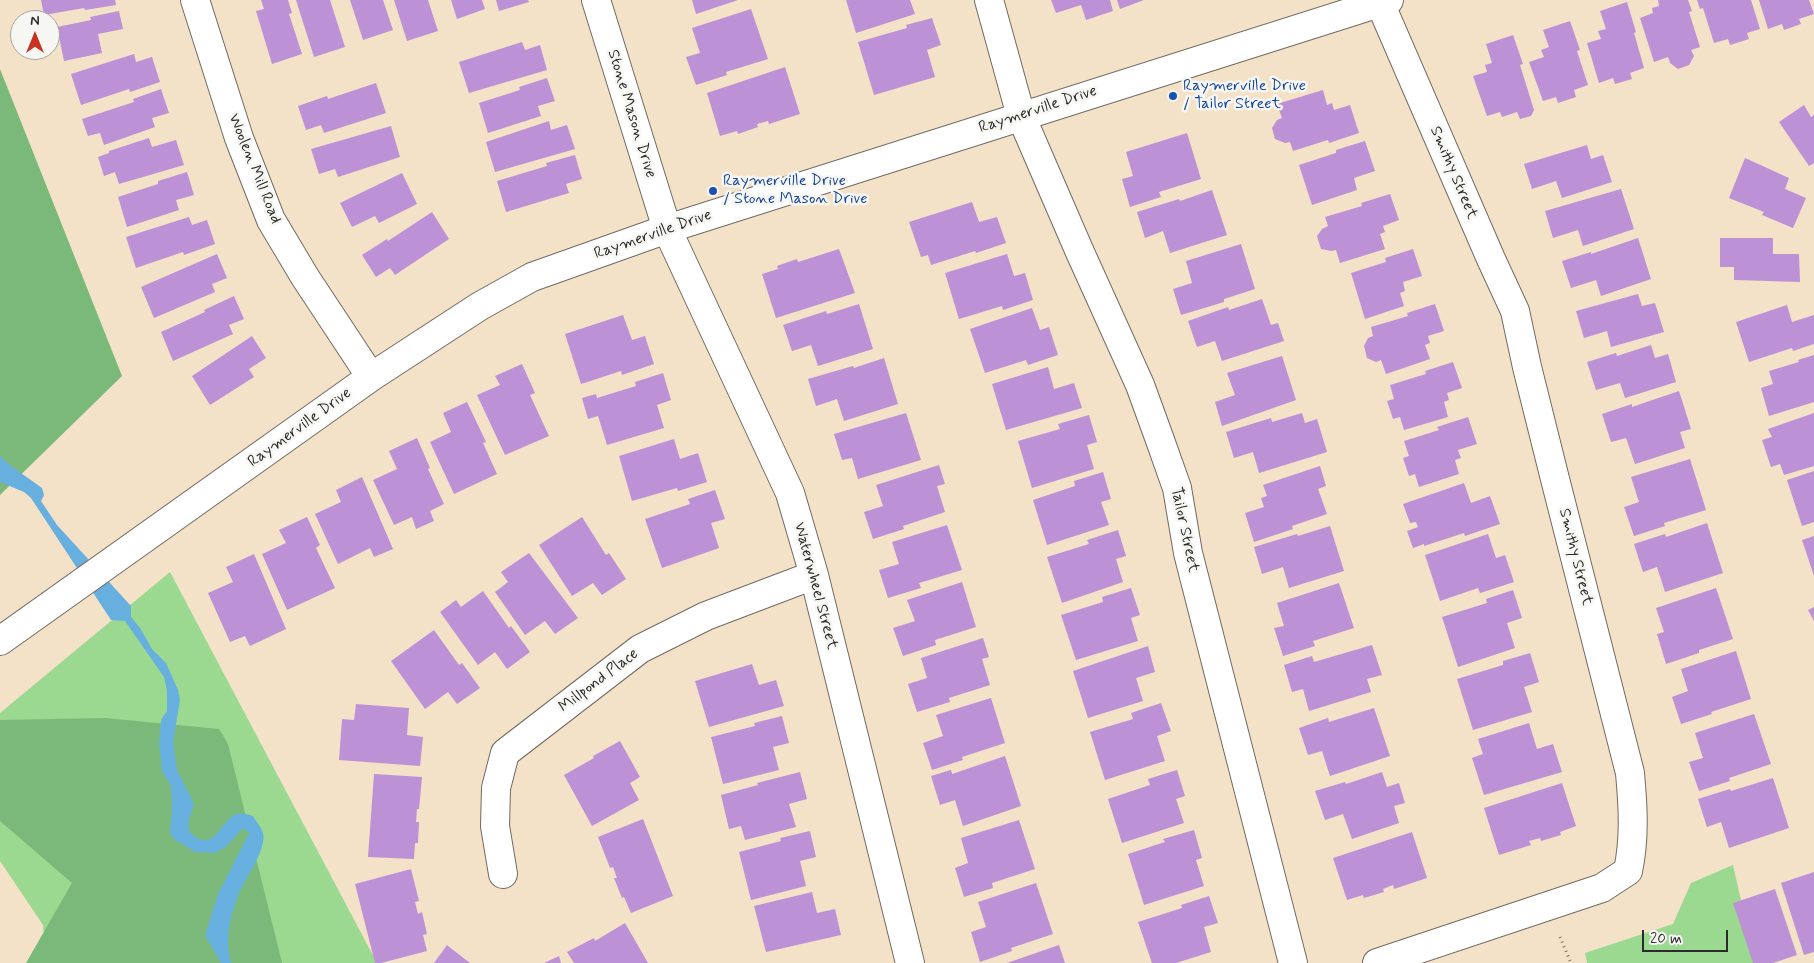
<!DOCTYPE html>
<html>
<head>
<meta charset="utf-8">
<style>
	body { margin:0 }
	#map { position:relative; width:1814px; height:963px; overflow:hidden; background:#f3e1c8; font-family:Mynerve,sans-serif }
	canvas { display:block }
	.north { position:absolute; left:10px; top:10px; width:50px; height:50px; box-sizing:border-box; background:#f6f6f2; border:1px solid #a5a5a2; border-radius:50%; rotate:0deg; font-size:14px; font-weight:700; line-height:20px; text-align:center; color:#2b2b2b }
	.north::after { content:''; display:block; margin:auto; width:18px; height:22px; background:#c8321e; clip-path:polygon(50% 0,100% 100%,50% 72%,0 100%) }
	.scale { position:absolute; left:1642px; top:930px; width:86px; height:22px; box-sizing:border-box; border:2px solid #2b2b2b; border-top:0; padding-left:6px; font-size:15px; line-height:18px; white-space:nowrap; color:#2b2b2b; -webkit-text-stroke:4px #f6f6f2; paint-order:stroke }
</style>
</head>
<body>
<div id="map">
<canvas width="1814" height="963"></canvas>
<div class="north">N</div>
<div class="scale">20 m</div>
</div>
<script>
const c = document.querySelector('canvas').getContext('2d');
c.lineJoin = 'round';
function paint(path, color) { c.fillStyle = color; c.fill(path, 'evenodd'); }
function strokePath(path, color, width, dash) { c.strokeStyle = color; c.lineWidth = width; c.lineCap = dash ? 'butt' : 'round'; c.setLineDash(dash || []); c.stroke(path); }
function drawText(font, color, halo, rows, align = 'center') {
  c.font = font + ' Mynerve,sans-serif'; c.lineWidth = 5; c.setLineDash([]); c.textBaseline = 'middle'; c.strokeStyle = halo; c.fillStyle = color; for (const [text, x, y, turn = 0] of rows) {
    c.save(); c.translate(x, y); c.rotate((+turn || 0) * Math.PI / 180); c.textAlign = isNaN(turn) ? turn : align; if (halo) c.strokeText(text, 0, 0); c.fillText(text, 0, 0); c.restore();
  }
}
paint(new Path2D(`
	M170,572L377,963H46L43,925L0,861V713Z
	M1733,865L1755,963H1587L1585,953L1673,924L1691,883Z`), '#9ad98f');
paint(new Path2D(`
	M0,69L122,376L0,495Z
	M105,718L219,729L228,744L282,963H26L72,883L0,821V720Z`), '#7bb97a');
paint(new Path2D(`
	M0,456L11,466L42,488L44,495L41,501L57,525L131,606V617L140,628L152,649L166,663L178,690L180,700L173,742L177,770L194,804C191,815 183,828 194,836C214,851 221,822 234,815C241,812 246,814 253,816C256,821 261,827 263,833C267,848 247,876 240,891C231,912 224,939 231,963H221L205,935L218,894L249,833L243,828L227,846L215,853L195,852L174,839L170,833L172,806L171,786L162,771L159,743L161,720L167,711V690L164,677L125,621L111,620L31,498L24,492L0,482Z`), '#67afde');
paint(new Path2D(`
	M41,0H115L116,5L85,10L84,8L44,15Z
	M261,0H288L292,13L289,14L302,54L272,64L256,11L264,9Z
	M296,0H330L345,47L314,57Z
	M350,0H383L393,30L363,40Z
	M394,0H428L438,31L407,41Z
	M451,0H482L485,9L457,19Z
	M496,0H528L529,2L499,11Z
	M692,0H738L696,14Z
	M846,0H910L915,14L856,33Z
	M1051,0H1110L1113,11L1086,20L1081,5L1056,13Z
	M1117,0H1144L1120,9Z
	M1658,0H1688L1692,11L1689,12L1700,47L1691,50L1694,56L1689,65L1678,69L1670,63L1668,57L1654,62L1640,18L1653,13L1652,8L1659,6Z
	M1697,0H1751L1760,29L1747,33L1749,39L1730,45L1728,39L1714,43L1703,8L1700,9Z
	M1759,0H1809L1814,14L1799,19L1801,24L1784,30L1782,24L1768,29Z
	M1627,2L1636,32L1634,33L1644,68L1630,73L1632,79L1615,84L1613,78L1599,83L1587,43L1601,39L1598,31L1606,29L1600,11Z
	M751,9L768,59L726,72L727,75L696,85L686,57L700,53L692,28Z
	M119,11L123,29L98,34L102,53L64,61L57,27L91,20L90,17Z
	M932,18L941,45L927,50L935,77L874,95L858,42L907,28L906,25Z
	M1570,21L1580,50L1577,51L1588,85L1574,90L1576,97L1558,103L1556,97L1543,101L1529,62L1544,57L1541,50L1549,47L1543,30Z
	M1513,35L1523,64L1520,65L1534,110L1531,116L1520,119L1517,112L1502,117L1500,112L1487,116L1473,76L1487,72L1485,65L1492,63L1486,44Z
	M522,42L525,50L540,45L547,70L469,93L459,62Z
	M134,54L136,62L152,57L160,82L130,92L129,89L81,105L71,74Z
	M785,67L800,114L769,124L768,121L757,124L758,127L738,134L737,131L720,136L707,93Z
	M547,78L555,101L538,106L541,116L488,133L479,103L520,90L519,87Z
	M376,83L386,113L324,133L321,125L306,130L298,106L327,96L328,99Z
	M161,89L169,113L152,118L155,127L104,145L100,133L88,136L82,119L134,102L133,99Z
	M1323,90L1327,105L1332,103L1334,110L1350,105L1359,133L1329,143L1328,140L1293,151L1290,142L1285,143L1275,139L1272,128L1277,120L1282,118L1277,104Z
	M1804,105L1811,117L1814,115V163L1809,166L1779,122Z
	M549,121L551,130L567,125L575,149L495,172L486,142Z
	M391,126L400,157L338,177L335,169L319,174L311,149Z
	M1187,133L1201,179L1159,192L1161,197L1130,207L1122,179L1133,176L1126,152Z
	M149,138L152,147L176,140L184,165L119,184L115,172L104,176L98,157L109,153V151Z
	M1365,141L1375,171L1354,178L1357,190L1312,205L1299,165L1336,153V150Z
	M1587,145L1591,159L1603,155L1612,182L1562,198L1556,181L1532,189L1524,164Z
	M575,155L582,179L566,184L569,193L506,212L497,181L547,166L546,163Z
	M1745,158L1789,178L1785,189L1806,198L1793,228L1762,215L1764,212L1729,198Z
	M187,172L194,195L176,200L179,210L127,227L118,197L158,184V181Z
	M402,173L417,204L379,223L375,216L352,227L340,203Z
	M1621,189L1634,229L1583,246L1578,230L1553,238L1545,211Z
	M1212,190L1227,235L1170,253L1163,231L1145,238L1137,212L1179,199L1180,201Z
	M1390,194L1399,220L1383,226L1385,232L1380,234L1385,249L1340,263L1336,250L1331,251L1321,249L1317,236L1322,229L1328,226L1325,217L1362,206L1361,203Z
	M972,202L979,222L997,217L1006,243L976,253L975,251L931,265L928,255L921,257L909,222Z
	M432,212L449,239L395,275L390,268L376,277L362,255L387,239L388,241Z
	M189,217L192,225L207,220L215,244L184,255L183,252L136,268L126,237Z
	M1638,238L1651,279L1601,296L1596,280L1571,288L1562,261L1591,252V254Z
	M1720,238H1773V254H1799L1800,282L1734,280V267H1720Z
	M1241,244L1255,289L1224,299V302L1181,315L1173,289L1192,283L1186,261Z
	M839,249L855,293L776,318L762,274L778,269L777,266L797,259L798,262Z
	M1413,249L1422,276L1403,282L1405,291L1400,293L1404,306L1365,319L1351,273L1386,262L1385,258Z
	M217,254L227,278L212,284L215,292L154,318L141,287Z
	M1007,254L1014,276L1025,273L1033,300L1003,310L1002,306L959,319L945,273Z
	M1638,294L1642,306L1655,303L1664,332L1611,347L1607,331L1584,338L1576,311Z
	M234,296L244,319L229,325L233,334L173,361L161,332L205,312L204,310Z
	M1262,299L1271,325L1278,323L1284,341L1222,361L1215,341L1197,347L1188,321L1228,307L1229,310Z
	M859,304L873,349L818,366L811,345L792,351L783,325L826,311L827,314Z
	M1435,304L1444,331L1428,336L1430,343L1425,345L1430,359L1386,374L1381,360L1376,362L1367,358L1364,346L1368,338L1373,336L1371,327L1408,316L1407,313Z
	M1787,305L1792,322L1814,315V344L1793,351L1792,348L1749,362L1736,322Z
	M1032,308L1040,330L1049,327L1058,355L1028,365L1026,360L985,373L970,329Z
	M623,315L632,340L645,336L654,364L622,375L621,371L581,384L565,334Z
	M252,336L266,358L249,369L254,377L210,405L192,376Z
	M1651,345L1655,358L1668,354L1676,382L1625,398L1620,383L1596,390L1587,362L1616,353L1617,356Z
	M1814,355V402L1769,416L1761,388L1773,384L1769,371L1799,362L1798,360Z
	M1282,356L1296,400L1222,426L1215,402L1235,395L1227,373Z
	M884,358L898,404L844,421L837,399L816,406L808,379L853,366L854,368Z
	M1453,362L1462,388L1447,393L1449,400L1444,402L1448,417L1404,430L1400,417L1393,419L1387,401L1394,399L1390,385L1426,374L1425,371Z
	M522,364L535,393L530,395L549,436L505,455L477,395L500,385L495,376Z
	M1048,367L1054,389L1074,383L1082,408L1006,430L992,384Z
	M663,373L671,400L657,405L664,428L607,445L598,416L588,419L582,398L596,394L597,398L636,386L635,382Z
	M1679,391L1691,429L1680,432L1685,448L1635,464L1626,438L1611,442L1602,414L1632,404V407Z
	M467,402L486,442L483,443L497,474L454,494L430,442L451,432L443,413Z
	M906,413L921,460L858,479L852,458L842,460L834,434Z
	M1302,413L1305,423L1317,419L1327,452L1259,473L1253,452L1234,458L1226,432L1271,418L1272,422Z
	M1814,413V466L1784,475L1780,464L1771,467L1762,440L1772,437L1768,429Z
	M1089,415L1097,442L1087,445L1094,469L1032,488L1018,441L1060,429L1058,424Z
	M1468,417L1477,444L1458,450L1461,458L1455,460L1459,474L1419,487L1415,474L1409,476L1403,458L1409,456L1404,441L1439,430L1437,427Z
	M417,438L430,468L428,469L444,504L430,511L434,521L416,529L412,517L394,525L373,480L397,469L389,451Z
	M674,439L680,459L698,453L707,482L678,491L677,488L632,501L619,456Z
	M1690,459L1706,510L1664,523L1665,526L1634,536L1624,507L1639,502L1631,477Z
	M939,465L945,484L937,486L945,512L903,526L904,529L873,539L864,512L883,506L876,485Z
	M1320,466L1326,486L1318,489L1327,514L1292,526L1293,529L1254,542L1245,513L1264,507L1261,498L1267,496L1263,485Z
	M1814,471V522L1802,526L1787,480Z
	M1103,472L1111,499L1101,502L1109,525L1047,545L1033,500L1075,486L1074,481Z
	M362,477L393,549L374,557L370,548L338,564L315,514L341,502L336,490Z
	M1464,483L1471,503L1490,496L1500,524L1465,536L1464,533L1424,546V544L1413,548L1407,531L1418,527L1416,522L1410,523L1403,504Z
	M715,490L725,519L711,523L719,548L662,568L645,519L690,504L688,499Z
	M307,517L320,545L316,548L335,588L287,610L262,554L286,543L279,530Z
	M582,517L606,555L609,553L626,579L602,595L593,583L572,596L539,545Z
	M1707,523L1723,573L1665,592L1657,567L1643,572L1634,544L1665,534L1666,537Z
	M947,525L962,570L919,583L921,588L888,598L879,570L899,564L892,542Z
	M1330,526L1344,571L1289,588L1283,567L1262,574L1254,547L1297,534L1298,536Z
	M1118,530L1126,556L1116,559L1123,582L1062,603L1047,557L1089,544L1087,540Z
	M1488,534L1496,558L1505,555L1514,582L1480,593L1478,588L1440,601L1425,555Z
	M1814,536V576L1802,540Z
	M529,553L578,618L555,634L545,621L525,635L495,592L508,582L501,572Z
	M254,554L286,629L250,646L245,636L230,642L208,593L233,582L226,567Z
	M962,582L976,627L935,640L936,645L903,656L893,628L915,621L907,600Z
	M1339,583L1354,628L1313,641L1315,646L1283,656L1274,628L1284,626L1277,603Z
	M1131,588L1140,615L1131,618L1138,641L1076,660L1061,615L1103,602L1102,597Z
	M1716,588L1733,639L1699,650V653L1666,664L1657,634L1664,632L1656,608Z
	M1513,590L1522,618L1507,623L1515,648L1458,667L1442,617L1487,603L1486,599Z
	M483,591L509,628L511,626L530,652L507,669L495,652L478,665L440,612L456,600L461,607Z
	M1814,607V621L1808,610Z
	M434,630L459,665L462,663L480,688L457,704L448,692L425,709L391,661Z
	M983,638L989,657L982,659L990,685L949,698L950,702L917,712L908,684L927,678L921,658Z
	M1372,645L1382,675L1367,679L1371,692L1309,711L1303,689L1292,692L1284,665L1312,656L1314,662Z
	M1148,646L1155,672L1136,678L1143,701L1088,718L1073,671Z
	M1736,651L1751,699L1711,712L1712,714L1681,724L1672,697L1688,691L1681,669Z
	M1530,653L1539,682L1524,687L1532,712L1473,730L1457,679L1503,665V661Z
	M752,664L759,685L776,680L784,706L709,727L695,681Z
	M991,698L1005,743L962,757L963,760L932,770L923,743L943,736L936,715Z
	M1161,703L1171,731L1157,736L1165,761L1105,780L1090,732L1133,719L1131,713Z
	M356,704L409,708L407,735L423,737L420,766L339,760L342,719L354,720Z
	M1374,708L1390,756L1330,776L1322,751L1308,755L1299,728L1328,718L1329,722Z
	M1754,714L1771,764L1729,778L1730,781L1699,791L1689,762L1703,758L1695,733Z
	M782,716L789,743L773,747L779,770L723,784L711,737L755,726L754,723Z
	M1529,723L1537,749L1553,744L1562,772L1484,795L1472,758L1483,754L1478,739Z
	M620,741L640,777L630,783L639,800L592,826L564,775L594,758L593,756Z
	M1005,756L1021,806L963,826L955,800L940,805L931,776L951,770L952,774Z
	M1177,770L1185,796L1176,799L1184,823L1122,843L1108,799L1150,785L1148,779Z
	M800,772L807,799L789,804L796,827L745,840L741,826L729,829L721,795L758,785L757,783Z
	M1382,772L1387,787L1399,783L1405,803L1394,806L1399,823L1352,839L1343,814L1325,820L1315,791L1345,782L1346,784Z
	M374,774L422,777L419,809H417L416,822H419L418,843H415L414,859L368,857Z
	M1773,778L1789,828L1729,848L1721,822L1707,827L1698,799L1730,789L1731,791Z
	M1562,783L1576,826L1560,832L1561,835L1541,841L1540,838L1529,841L1531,845L1499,855L1484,808Z
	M643,819L673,896L631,913L624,897L622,898L614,878H617L613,867L610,868L598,837Z
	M1019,820L1035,869L992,883L993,888L964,897L955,868L968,863L961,838Z
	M1194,830L1202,858L1196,860L1204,886L1144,905L1128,854L1165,842L1163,839Z
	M810,831L816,857L800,861L806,886L751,900L739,852L781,841L780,838Z
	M1412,832L1427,878L1394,889L1393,885L1383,889L1384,892L1364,898L1363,895L1347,900L1333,858Z
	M411,869L419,901L415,902L418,914L422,912L427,934L423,935L427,951L381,963H375L355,884Z
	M1814,872V952L1804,955L1781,883Z
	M1036,883L1053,934L1011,948L1012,951L980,962L971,932L986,927L978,902Z
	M1775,889L1797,955L1773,963H1753L1733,903Z
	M812,892L817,913L835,909L841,935L766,952L754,906Z
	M1209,896L1218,923L1204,927L1211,952L1176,963H1152L1138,922L1182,908L1181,905Z
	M625,923L648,963H574L567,952L594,938L595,941Z
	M447,945L448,946L470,963H434Z
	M1059,945L1065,963H1007Z
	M559,956L561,963H544L557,957Z`), '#bd91d6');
const minor = new Path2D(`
	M195,0L239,138L271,220L305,277L371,377
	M596,0L667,229L790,493L814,575L910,963
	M989,0L1021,116L1079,250L1140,385L1160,440L1177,488L1188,553L1293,963
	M0,641L371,377L480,306L532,277L667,229L1389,0
	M503,874L495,826L496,788L505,753L640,649L706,616L814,575
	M1377,963L1602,888L1628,871C1635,838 1633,806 1630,773L1555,479L1527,367L1515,311L1491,259L1380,3`);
strokePath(minor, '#716b62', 30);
strokePath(new Path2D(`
	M1560,937L1571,963`), '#716b62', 3, [1, 4]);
strokePath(minor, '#fff', 28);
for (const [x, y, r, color] of [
	[1173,96,5,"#1a4fb4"],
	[713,191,5,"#1a4fb4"]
]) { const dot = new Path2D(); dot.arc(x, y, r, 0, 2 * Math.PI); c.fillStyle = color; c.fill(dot); strokePath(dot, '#f6f6f2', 2); }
drawText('16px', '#164399', '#f6f6f2', [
	["Raymerville Drive",1183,87],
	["/ Tailor Street",1183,105],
	["Raymerville Drive",723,182],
	["/ Stone Mason Drive",723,200]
], 'left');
drawText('16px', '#2b2b2b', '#f6f6f2', [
	["Raymerville Drive",1038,110,-18],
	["Stone Mason Drive",631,114,73],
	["Woolen Mill Road",254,169,68],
	["Smithy Street",1453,173,67],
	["Raymerville Drive",653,235,-19],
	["Raymerville Drive",300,428,-36],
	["Tailor Street",1184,530,78],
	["Smithy Street",1575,557,76],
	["Waterwheel Street",815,586,75],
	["Millpond Place",599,681,-37]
]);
</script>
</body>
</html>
